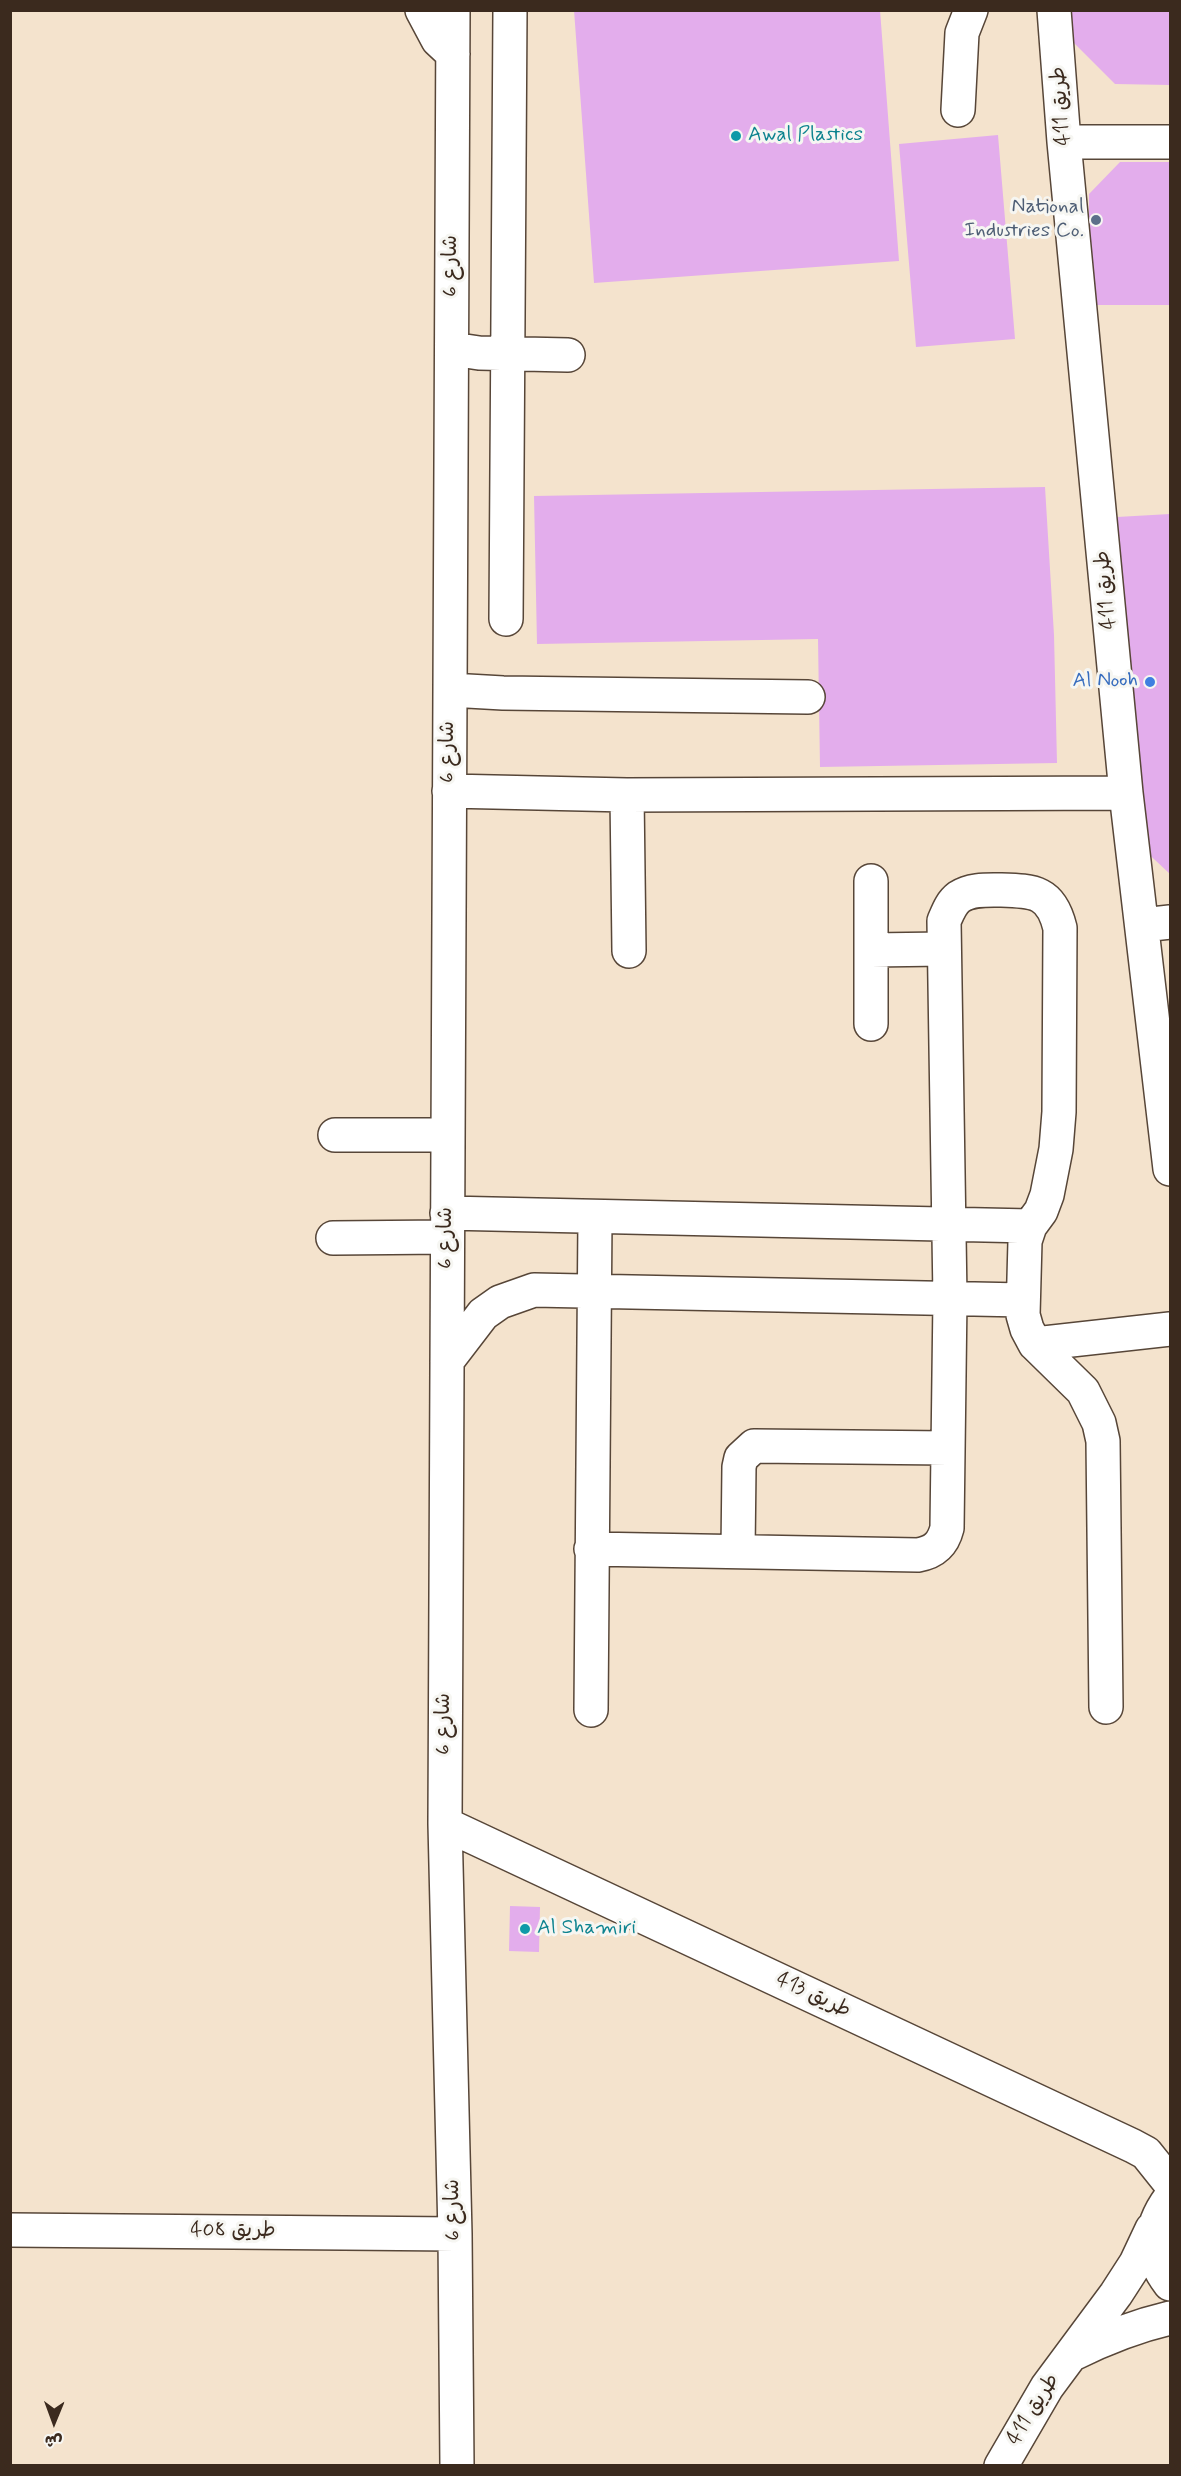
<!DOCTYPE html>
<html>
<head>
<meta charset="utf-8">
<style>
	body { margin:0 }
	#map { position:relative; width:1181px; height:2476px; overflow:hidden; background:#f4e3cd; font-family:Mynerve,"Playpen Sans Arabic",sans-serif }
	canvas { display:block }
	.frame { position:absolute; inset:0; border:12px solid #3b2a1e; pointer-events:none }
	.north { position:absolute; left:24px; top:2392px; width:60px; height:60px; -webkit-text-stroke:4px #f6f6f2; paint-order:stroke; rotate:181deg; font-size:16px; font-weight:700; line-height:24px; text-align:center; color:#3b2a1e }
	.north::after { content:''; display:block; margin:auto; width:21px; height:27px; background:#3b2a1e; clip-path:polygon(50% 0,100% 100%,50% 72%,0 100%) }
</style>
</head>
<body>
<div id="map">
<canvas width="1181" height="2476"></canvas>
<div class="frame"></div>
<div class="north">ش</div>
</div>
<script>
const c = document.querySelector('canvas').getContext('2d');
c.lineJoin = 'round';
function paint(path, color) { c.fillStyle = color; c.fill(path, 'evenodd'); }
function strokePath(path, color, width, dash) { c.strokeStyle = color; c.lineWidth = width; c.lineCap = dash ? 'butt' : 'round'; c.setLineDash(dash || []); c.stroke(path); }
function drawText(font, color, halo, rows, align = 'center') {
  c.font = font + ' Mynerve,"Playpen Sans Arabic",sans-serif'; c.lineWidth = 6; c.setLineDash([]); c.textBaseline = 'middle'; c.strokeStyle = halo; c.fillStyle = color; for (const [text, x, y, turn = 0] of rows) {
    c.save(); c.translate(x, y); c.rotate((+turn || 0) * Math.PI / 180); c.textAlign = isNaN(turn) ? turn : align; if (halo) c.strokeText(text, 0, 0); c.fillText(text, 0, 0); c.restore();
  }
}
paint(new Path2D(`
	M574,10H880L899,261L594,283Z
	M1061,10L1170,12V85L1115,84L1061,30Z
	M998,135L1015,339L916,347L899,144Z
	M1120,162H1170V305H1088L1089,194Z
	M1045,487L1054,635L1057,763L820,767L818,639L537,644L534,496Z
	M1170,514V874L1140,846L1117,517Z
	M510,1906L540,1907L539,1952L509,1951Z`), '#e3adec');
const minor = new Path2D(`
	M422,10L438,40L453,54
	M453,10L445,1824L455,2234L457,2466
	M1054,10L1064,142L1126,793L1170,1169
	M958,110L962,33L971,10
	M1064,142H1170
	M452,349L479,353L568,355
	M506,619L510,10
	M450,690L503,693L808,697
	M449,791L627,795L1126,793
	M627,795L629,951
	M871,881V1024
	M1143,925L1170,922
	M871,950L944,949
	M335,1135H448
	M447,1213L1030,1226
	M333,1238L447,1237
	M1035,1344L1170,1329
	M447,1361L483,1314L500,1302L534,1290L1023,1300
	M591,1549L918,1555C935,1552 943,1544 947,1528L950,1298L944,921C948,912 951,903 959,897C971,889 987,890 1000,890C1034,891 1051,891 1060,928L1059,1112L1056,1149L1047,1195L1041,1211L1030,1226L1025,1241L1023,1315L1027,1329L1035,1344L1083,1391L1099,1423L1103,1441L1106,1707
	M738,1551L739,1467L741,1458L754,1446L948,1448
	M591,1710L595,1218
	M445,1824L1133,2146L1146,2153L1170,2183
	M1170,2198C1148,2228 1147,2254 1170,2284
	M10,2230L455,2234
	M1073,2354C1105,2338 1136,2326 1170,2318
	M1001,2466L1047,2387L1116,2294L1136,2263L1152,2229`);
strokePath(minor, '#574638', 36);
strokePath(minor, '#fff', 33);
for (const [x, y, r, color] of [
	[736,136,6,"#0f9aa8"],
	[1096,220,6,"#5c6f8a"],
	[1150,682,6,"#3f7fe0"],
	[525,1929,6,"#0f9aa8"]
]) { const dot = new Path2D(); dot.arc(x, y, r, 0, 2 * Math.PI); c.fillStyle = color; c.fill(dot); strokePath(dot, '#f6f6f2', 2); }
drawText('21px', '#3b2a1e', '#f6f6f2', [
	["طريق 411",1062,106,-94],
	["شارع 6",452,266,-90],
	["طريق 411",1107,590,-95],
	["شارع 6",449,752,-90],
	["شارع 6",447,1238,-90],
	["شارع 6",445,1724,-90],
	["طريق 413",813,1996,25],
	["شارع 6",454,2210,-91],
	["طريق 408",233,2232],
	["طريق 411",1034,2410,-58]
]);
drawText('21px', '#0d838f', '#f6f6f2', [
	["Awal Plastics",748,136],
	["Al Shamiri",537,1929]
], 'left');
drawText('21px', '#4e5e75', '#f6f6f2', [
	["National",1084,208],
	["Industries Co.",1084,232]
], 'right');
drawText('21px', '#366cbe', '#f6f6f2', [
	["Al Nooh",1138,682]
], 'right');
</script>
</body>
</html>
